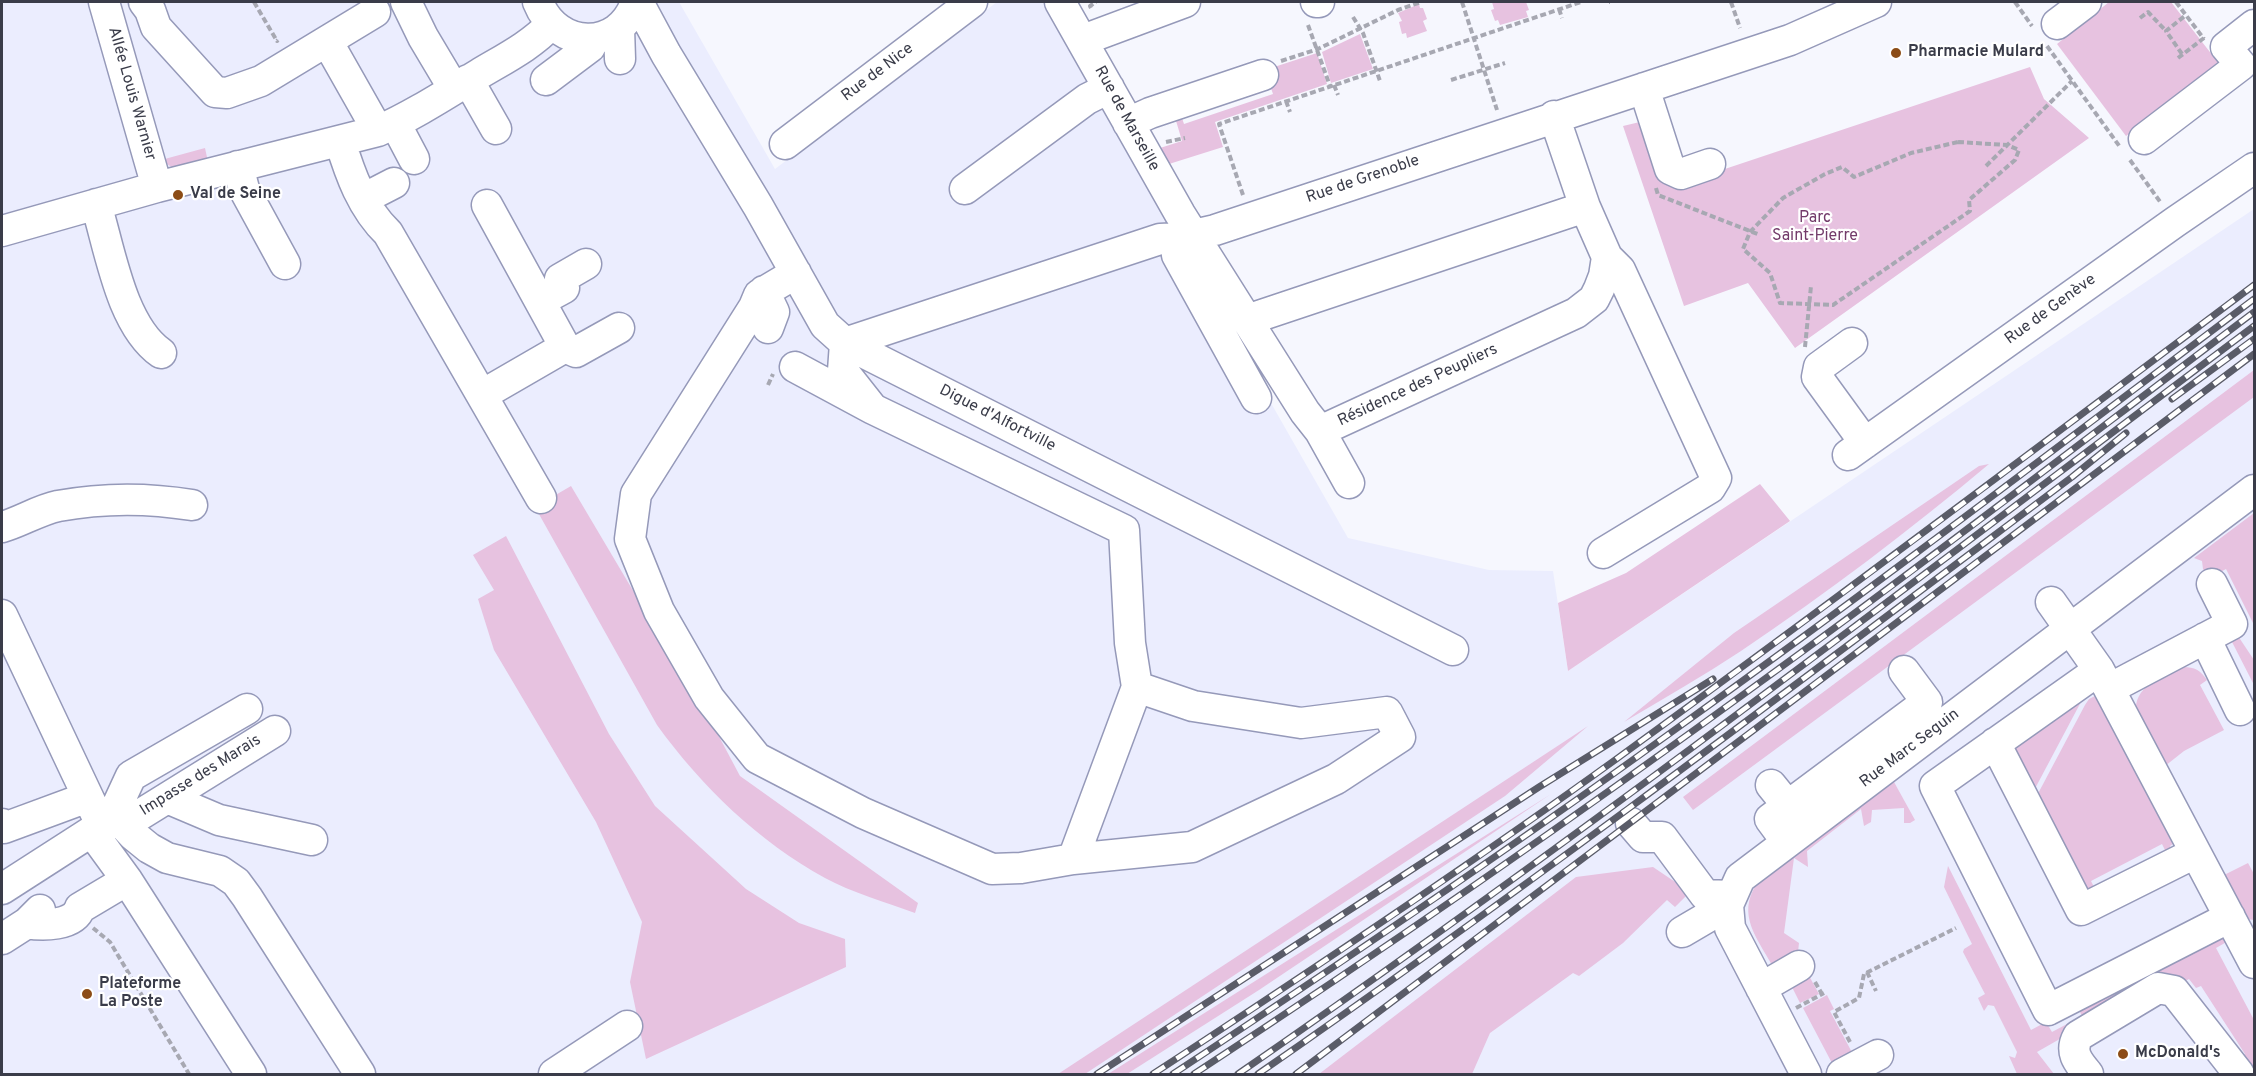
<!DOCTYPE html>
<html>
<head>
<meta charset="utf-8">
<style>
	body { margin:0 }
	#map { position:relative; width:2256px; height:1076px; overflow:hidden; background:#f6f7fe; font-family:Overpass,sans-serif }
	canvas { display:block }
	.frame { position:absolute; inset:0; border:3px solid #3a3c49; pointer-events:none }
</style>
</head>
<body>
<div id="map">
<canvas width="2256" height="1076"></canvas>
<div class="frame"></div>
</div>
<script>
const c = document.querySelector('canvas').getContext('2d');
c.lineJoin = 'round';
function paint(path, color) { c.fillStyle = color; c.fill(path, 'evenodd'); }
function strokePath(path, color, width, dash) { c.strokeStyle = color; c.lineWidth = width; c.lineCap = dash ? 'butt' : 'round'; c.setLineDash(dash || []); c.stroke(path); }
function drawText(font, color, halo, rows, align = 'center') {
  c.font = font + ' Overpass,sans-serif'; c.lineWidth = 4.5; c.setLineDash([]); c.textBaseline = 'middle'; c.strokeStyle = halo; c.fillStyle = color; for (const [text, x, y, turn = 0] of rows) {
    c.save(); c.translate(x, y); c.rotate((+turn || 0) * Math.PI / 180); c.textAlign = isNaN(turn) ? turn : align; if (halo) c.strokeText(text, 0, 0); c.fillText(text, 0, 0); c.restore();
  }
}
paint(new Path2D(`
	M2,2H679L775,169L997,2H1042L1348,538L1489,570L1553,571L1568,671L2254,209V1074H2Z`), '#ebedfe');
paint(new Path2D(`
	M1492,2H1526L1529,10L1526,11L1528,17L1500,25L1498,20L1495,21L1491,10L1494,9Z
	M2109,2H2171L2220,65L2126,136L2057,44Z
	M1419,4L1420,8H1423L1427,19L1423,21L1427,31L1407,38L1406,33L1402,34L1399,22L1402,21L1398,13Z
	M1360,34L1373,69L1331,83L1322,52Z
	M1317,53L1327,84L1215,122L1223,147L1169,164L1160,148L1182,141L1174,114L1179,109L1184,124L1273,94L1265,70Z
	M2030,67L2044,99L2089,138L1795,348L1748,283L1684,306L1623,126L1644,121L1674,186Z
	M205,148L208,162L173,168L161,160Z
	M2254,370V397L1693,810L1683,797Z
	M1989,464C1909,531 1827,593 1741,651C1703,676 1663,699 1624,722L1734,633L1979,466Z
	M1760,484L1790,521L1568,671L1558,603L1626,573Z
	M571,486L715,729L740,776L918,903L915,913C888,903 850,892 825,878C759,842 701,786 657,725L535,507Z
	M2254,513V625L2226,569L2209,578L2203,569L2202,561L2194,558Z
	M506,536L609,734L655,806L746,889L799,923L845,939L846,967L646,1059L630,982L642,922L596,822L494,650L478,599L494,590L473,555Z
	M2238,636L2254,660V685L2231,640Z
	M2183,667C2195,667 2200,670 2207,680L2200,685L2224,730L2184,751L2165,766L2136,708C2136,686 2164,674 2183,667Z
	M2097,695L2177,841L2170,846L2174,853L2169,858L2162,844L2091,881L2098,895L2088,897L2033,803L2085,705L2089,699Z
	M2082,700L2030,798L2012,741Z
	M1588,726L1505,796L1085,1074H1058Z
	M1894,782L1915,820L1910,823H1904V808L1872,810L1871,822L1864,826L1861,809L1807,851L1808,867L1794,858L1784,933L1799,943L1797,961L1772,965C1757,938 1737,915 1756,885Z
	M1551,794L1259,990L1127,1074H1108Z
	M2248,863L2254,874V920L2246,919L2224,875Z
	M1948,866L2031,1030L2046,1022L2052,1032L2082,1016L2077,1006L2217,932L2230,940L2216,948L2254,1020V1066L2248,1069L2233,1061L2245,1054L2201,986L2196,988L2189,979L2179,984H2156L2037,1052L2054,1074H2017L2009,1056L2015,1058L2017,1052L1994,1006L1988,1005L1984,1011L1978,998L1985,994L1963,952L1964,949L1972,944L1944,887Z
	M1653,867L1690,892L1675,907L1667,900L1623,943L1579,976L1573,973L1490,1033L1472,1074H1319L1576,877Z
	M1808,974L1819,994L1800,1003L1790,983Z
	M1827,995L1834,1009L1830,1011L1856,1060L1833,1065L1803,1008Z`), '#e7c2e0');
const minor = new Path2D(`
	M104,2L157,187
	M144,2L150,10L156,27L215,92L227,93L261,81L375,12
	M406,2L423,37L454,89
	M538,2C557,50 619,52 636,2
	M638,2L666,54L758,206L825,325L845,343L1453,650
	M1060,2L1180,214L1305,412L1320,431L1576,313L1594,299L1599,289L1604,276L1607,257L1585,207L1554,116
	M1316,2H1319
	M2057,24L2086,2
	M619,28L620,59
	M1083,40L1185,2
	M327,41L378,131
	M468,80L496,129
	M546,80L590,47L592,39
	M1644,88L1670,169L1681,174L1710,164
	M395,123L414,159
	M1128,123L1150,113L1263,75
	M2144,139L2241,65L2226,47L2254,25
	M340,141C350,174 362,208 388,233L541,498
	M785,144L972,2
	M238,166L244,189L285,264
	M965,189L1087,99L1109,88
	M363,199L394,183
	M96,204C110,250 121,325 161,353
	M2,231L157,187L378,131C414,115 446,94 479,74C504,59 532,45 551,24
	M1175,238L1177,255L1256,398
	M796,273L759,295L754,307L636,494L630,539L659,611L709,698L757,758L863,813L992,869L1021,868L1073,859L1137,687L1130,643L1124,530L873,409
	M764,291L774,312L768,328
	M540,301L564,288L560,279L586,264
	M1247,320L1585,207
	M845,343L1160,239L1180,238L1215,230L1790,40L1876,2
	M1852,343L1819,367L1817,377L1865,443
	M565,347L576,352L619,328
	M795,367L873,409L843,371L845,343
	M482,395L565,347L487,205
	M1320,431L1349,483
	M1848,455L2175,222L2254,168
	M2,527C20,522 39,510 58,506C101,498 149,498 192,505
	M1603,553L1710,488L1716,478L1620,270L1607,257
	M2051,602L2099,670L2254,963
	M2,615L88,797
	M2205,638L2240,710
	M2099,670L1935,786L2048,1010L2230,917
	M2109,689L2232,624L2212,584
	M247,709L131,776L118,804L121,822L133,835L149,848L167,858L220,871L236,882L247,897L360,1074
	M1995,743L2081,910L2195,853
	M1771,785L1788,806
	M167,798L219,820L312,840
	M1631,823L1643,837H1662L1705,895L1731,896
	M2,824L4,828L88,797L96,814
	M1787,842L1770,819L1927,702L1904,671
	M1073,859L1192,847L1336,779L1400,737L1387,712L1301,723L1193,706L1137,687
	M127,880L251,1074
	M2,889L103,824L121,822L138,816L275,731
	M27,923C42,926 74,926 80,908L127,880L92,832
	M1682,932L1728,905
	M2,939L27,923L40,910
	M1761,988L1799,966
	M554,1074L627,1026
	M1806,1074L1730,928L1728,905L1740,878L2254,490
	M1842,1074L1878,1055
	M2088,1074C2078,1062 2069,1052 2078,1036L2158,988L2174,991L2239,1074`);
strokePath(minor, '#9599b9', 33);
strokePath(new Path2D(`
	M254,2L277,41L278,40
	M1462,2L1497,110
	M1609,2H1610
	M1731,2L1740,28
	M2015,2L2032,26
	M2176,2L2204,39
	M1091,8L1090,6L1096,2
	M1559,9L1562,18
	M1353,17L1363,33L1380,81
	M2140,18L2148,12L2166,31
	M1308,25L1330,86
	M2047,46L2120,147
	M2182,54L2166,31L2186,15
	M2178,58L2204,38
	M1281,61L1318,49L1398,10L1421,2
	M1451,80L1505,63
	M1334,85L1338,95
	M1286,101L1290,112
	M1166,142L1185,138
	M1958,142L2007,145L2019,150L2015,160L1969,200L1970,211L1833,305L1780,303L1770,273L1743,249L1750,232L1783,198L1825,174L1842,167L1854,177L1911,153Z
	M2130,160L2161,203
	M1986,166L2072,81
	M1656,188L1658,195L1760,235
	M1243,195L1219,124L1581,2
	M1805,347L1811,286
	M768,385L773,374
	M93,928L110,942L189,1074
	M1867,972L1876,991
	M1815,982L1822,994
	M1796,1008L1824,993
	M1850,1042L1834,1012L1859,998L1864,974L1956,928`), '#a7a8b2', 4, [6, 3]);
strokePath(minor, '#fff', 30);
const rail = new Path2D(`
	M2172,399L2254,339
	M1097,1074L1539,787L1713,679
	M1153,1074C1309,972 1464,869 1615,760C1830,604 2042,444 2254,285
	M1173,1074C1344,961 1514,846 1680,726C1874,587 2064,442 2254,299
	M1194,1074C1388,947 1578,815 1766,678C1931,559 2092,434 2254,312
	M1238,1074C1584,835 1918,578 2254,326
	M1258,1074C1534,883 1803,679 2072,477L2126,433
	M1296,1074L2254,354`);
strokePath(rail, '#5a5c68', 7);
strokePath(rail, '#fff', 4.5, [14]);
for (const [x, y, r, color] of [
	[1896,53,6,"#8c4c16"],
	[178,195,6,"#8c4c16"],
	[87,994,6,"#8c4c16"],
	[2123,1054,6,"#8c4c16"]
]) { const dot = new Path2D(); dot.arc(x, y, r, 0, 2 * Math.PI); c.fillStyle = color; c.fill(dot); strokePath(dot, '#fff', 2); }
drawText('bold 16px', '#3a3c49', '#fff', [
	["Pharmacie Mulard",1908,53],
	["Val de Seine",190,195],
	["Plateforme",99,985],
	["La Poste",99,1003],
	["McDonald's",2135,1054]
], 'left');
drawText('16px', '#3a3c49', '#fff', [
	["Rue de Nice",878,73,-37],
	["Allée Louis Warnier",131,94,74],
	["Rue de Marseille",1126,119,61],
	["Rue de Grenoble",1363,180,-19],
	["Rue de Genève",2051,310,-36],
	["Résidence des Peupliers",1418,386,-25],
	["Digue d'Alfortville",997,419,27],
	["Rue Marc Seguin",1910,749,-37],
	["Impasse des Marais",201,776,-32]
]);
drawText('16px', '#733b6a', '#fff', [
	["Parc",1815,219],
	["Saint-Pierre",1815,237]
]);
</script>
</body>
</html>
